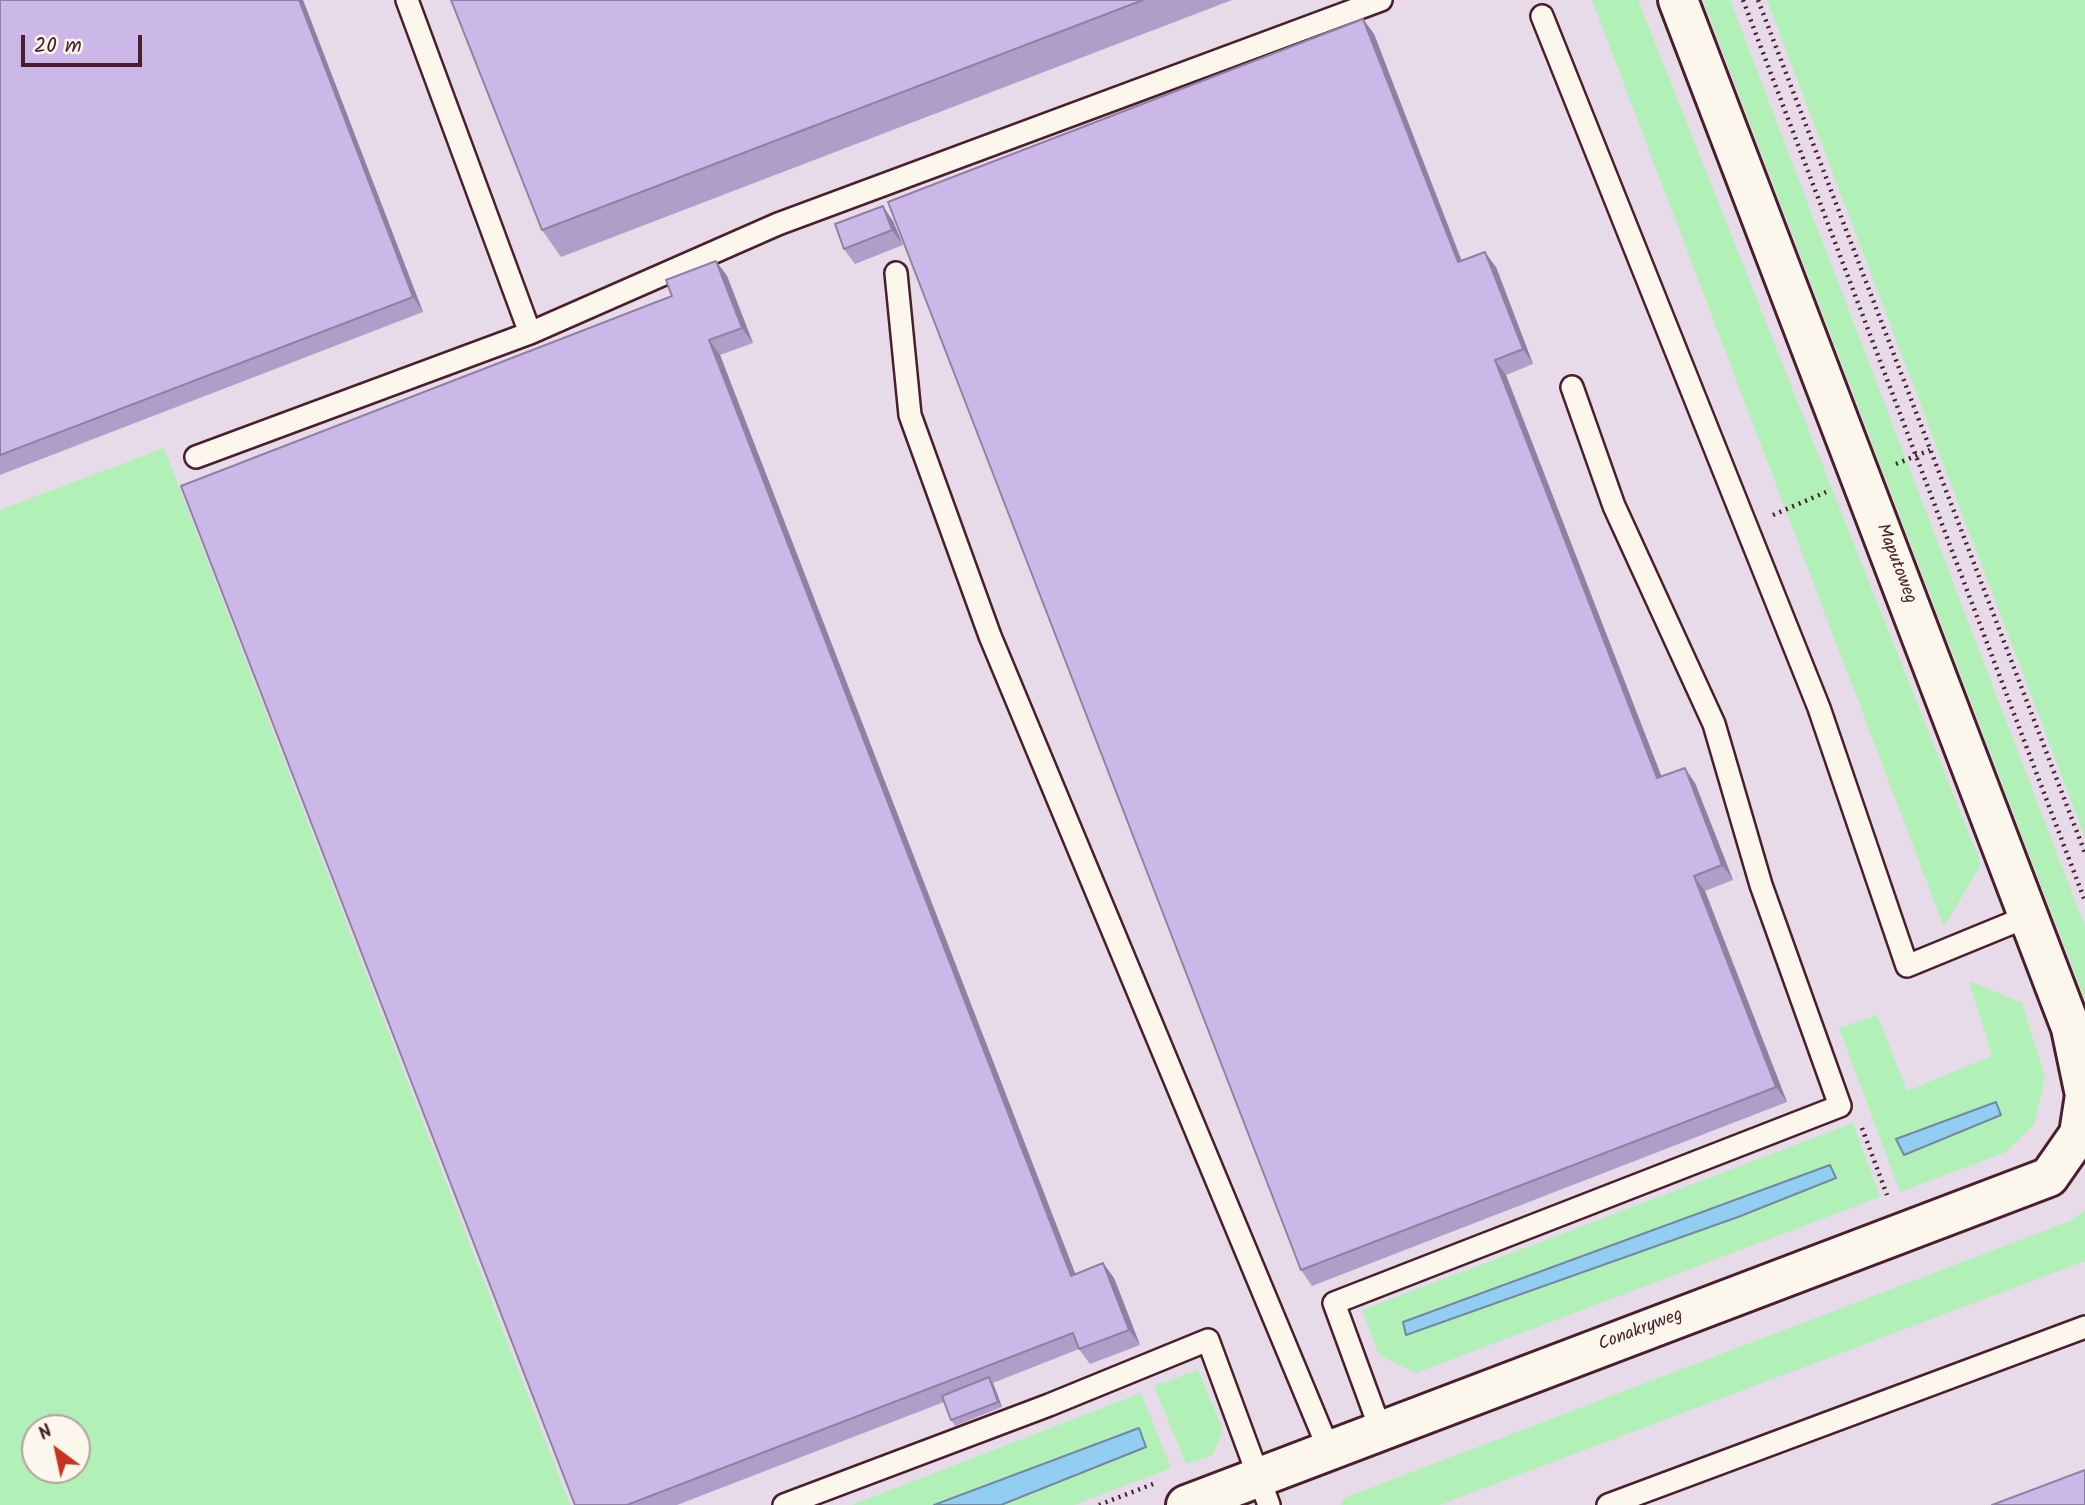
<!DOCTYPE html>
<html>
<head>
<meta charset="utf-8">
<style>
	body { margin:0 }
	#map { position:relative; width:2085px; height:1505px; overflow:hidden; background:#f2eaeb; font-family:Kalam,sans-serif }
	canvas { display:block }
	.north { position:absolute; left:21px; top:1414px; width:70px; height:70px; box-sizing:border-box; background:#fbf7ec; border:2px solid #b4a19f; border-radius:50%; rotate:327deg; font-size:19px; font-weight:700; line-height:28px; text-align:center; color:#4a1f2b }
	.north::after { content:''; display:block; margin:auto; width:24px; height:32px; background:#c8321e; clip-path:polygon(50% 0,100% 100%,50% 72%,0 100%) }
	.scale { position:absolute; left:21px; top:35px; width:121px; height:32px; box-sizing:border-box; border:4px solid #4a1f2b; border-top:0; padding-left:9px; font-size:21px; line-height:24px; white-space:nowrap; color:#4a1f2b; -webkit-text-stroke:5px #fbf7ec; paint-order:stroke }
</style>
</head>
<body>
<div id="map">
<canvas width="2085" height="1505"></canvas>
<div class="north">N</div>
<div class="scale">20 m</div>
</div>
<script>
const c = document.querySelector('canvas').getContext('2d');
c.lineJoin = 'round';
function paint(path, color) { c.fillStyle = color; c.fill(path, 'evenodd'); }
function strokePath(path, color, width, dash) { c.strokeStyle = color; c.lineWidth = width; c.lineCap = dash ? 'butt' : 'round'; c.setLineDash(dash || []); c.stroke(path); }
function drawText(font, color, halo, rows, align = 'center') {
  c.font = font + ' Kalam,sans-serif'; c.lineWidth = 7; c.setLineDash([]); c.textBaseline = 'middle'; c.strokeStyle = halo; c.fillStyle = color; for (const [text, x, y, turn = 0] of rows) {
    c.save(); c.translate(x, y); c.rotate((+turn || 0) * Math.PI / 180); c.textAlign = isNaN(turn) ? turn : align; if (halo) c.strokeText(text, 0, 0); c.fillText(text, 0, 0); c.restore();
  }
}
paint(new Path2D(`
	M0,0H1795L2085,595V1505H0ZM35,1428H77V1470H35Z`), '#e7dbea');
paint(new Path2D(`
	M1592,0H1638L1981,864L1944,927Z
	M1703,0H1730L2085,927V1000Z
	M1767,0H2085V837Z
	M164,448L570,1505H0V510ZM35,1428H77V1470H35Z
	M1969,981L2022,1003L2045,1077L2034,1125L2006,1152L1900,1192L1839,1028L1877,1015L1907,1091L1992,1056Z
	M1853,1123L1880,1197L1416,1373L1379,1355L1362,1310Z
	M2085,1210V1261L1439,1505H1341L1344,1498L2070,1221Z
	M1198,1370L1223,1430L1213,1455L1186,1464L1154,1386Z
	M1141,1393L1171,1468L1074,1505H997L1139,1428L933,1505H852Z`), '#b1f0b7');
const water = new Path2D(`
	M1996,1102L2001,1115L1904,1155L1896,1139Z
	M1830,1165L1836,1178L1738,1217L1406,1335L1403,1322Z
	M1139,1428L1146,1447L1001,1505H934Z`);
paint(water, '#92cef2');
strokePath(water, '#7588a2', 2);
const lane = new Path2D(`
	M407,0L530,333
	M1542,16L1819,708L1907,966L2029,916
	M896,273L910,415L990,636L1329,1450
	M196,457L530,333L778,224L1381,0
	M1381,1431L1334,1303L1840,1106L1761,885L1714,724L1614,506L1572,387
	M784,1505L1049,1405L1208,1340L1269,1505
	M1608,1505L2085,1327`);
const street = new Path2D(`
	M1186,1505L2049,1177L2079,1134L2085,1095L2071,1028L1678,0`);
strokePath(lane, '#4a1f2b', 26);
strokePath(street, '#4a1f2b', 44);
strokePath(new Path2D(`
	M1743,0L2085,901
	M1758,0L2085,853
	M1896,464L1930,450
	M1773,515L1826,492
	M1862,1128L1887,1195
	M1099,1505L1153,1484`), '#4a1f2b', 4.5, [2, 5]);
strokePath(lane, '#fbf7ec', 21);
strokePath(street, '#fbf7ec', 38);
paint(new Path2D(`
	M0,0H303L423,312L0,475Z
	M451,0H1232L561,257L542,230Z
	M1363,19L1374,34L1462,261L1496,267L1533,364L1506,375L1661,776L1695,783L1733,880L1705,891L1787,1102L1312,1286L1301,1270Z
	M893,221L903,245L855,264L844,249Z
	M716,261L727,276L753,343L720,355L1075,1274L1103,1263L1114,1278L1140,1345L1090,1364L1079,1349L993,1383L1002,1407L955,1426L951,1420L944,1402L677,1505H575L672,296Z`), '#af9ec8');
paint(new Path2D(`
	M299,0H303L423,312L413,297Z
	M1363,19L1374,34L1468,278L1458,262Z
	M883,206L893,221L903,245L892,230Z
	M1485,252L1496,267L1533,364L1523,349Z
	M716,261L727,276L753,343L742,328Z
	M709,340L720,355L1082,1291L1071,1276Z
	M1495,360L1506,375L1668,793L1657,778Z
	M1685,768L1695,783L1733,880L1722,865Z
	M1694,876L1705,891L1787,1102L1776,1087Z
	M1103,1263L1114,1278L1140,1345L1129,1330Z
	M989,1377L993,1383L1002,1407L998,1402Z`), '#8f81a2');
const building = new Path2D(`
	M0,0H299L413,297L0,455Z
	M451,0H1143L542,230Z
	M1363,19L1458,262L1485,252L1523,349L1495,360L1657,778L1685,768L1722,865L1694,876L1776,1087L1301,1270L888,202Z
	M883,206L892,230L844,249L835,224Z
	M716,261L742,328L709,340L1071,1276L1103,1263L1129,1330L1079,1349L1073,1333L627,1505H575L181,486L672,296L666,280Z
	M989,1377L998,1402L951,1420L942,1396Z
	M2085,1470V1505H1992Z`);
paint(building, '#ccb8e8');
strokePath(building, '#8f81a2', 2);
drawText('18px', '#4a1f2b', '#fbf7ec', [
	["Maputoweg",1895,564,69],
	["Conakryweg",1641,1331,-21]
]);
</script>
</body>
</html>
